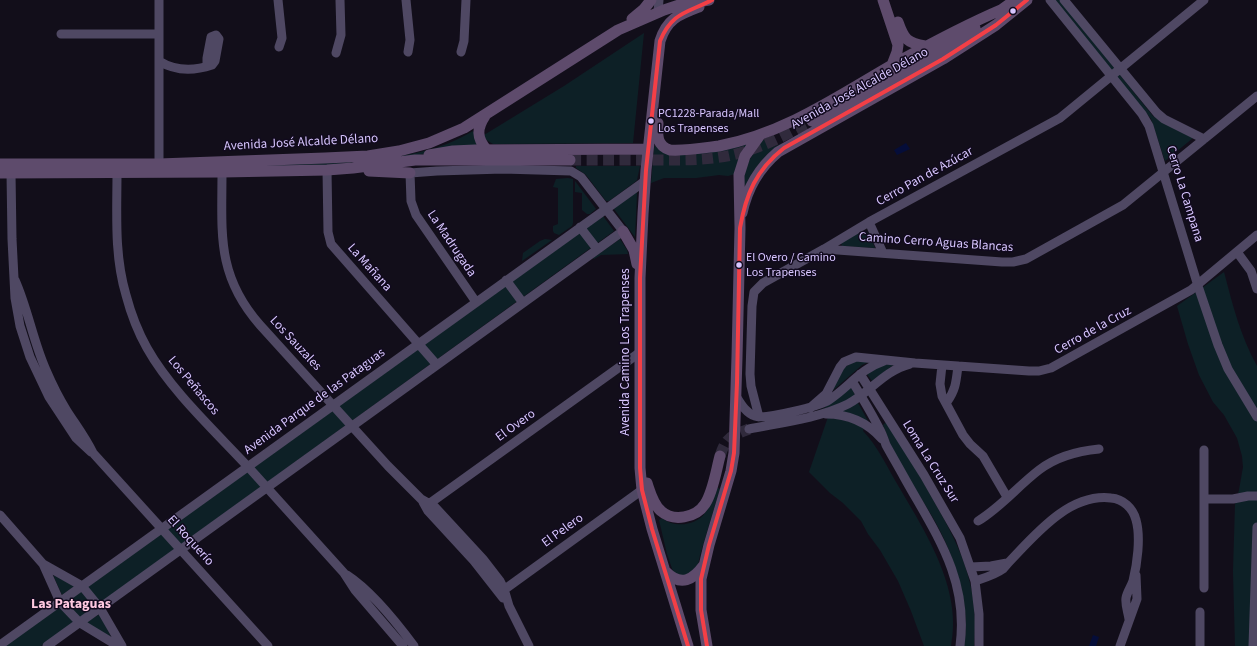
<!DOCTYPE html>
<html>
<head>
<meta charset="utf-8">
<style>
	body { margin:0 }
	canvas { display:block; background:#120e1a }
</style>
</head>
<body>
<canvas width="1257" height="646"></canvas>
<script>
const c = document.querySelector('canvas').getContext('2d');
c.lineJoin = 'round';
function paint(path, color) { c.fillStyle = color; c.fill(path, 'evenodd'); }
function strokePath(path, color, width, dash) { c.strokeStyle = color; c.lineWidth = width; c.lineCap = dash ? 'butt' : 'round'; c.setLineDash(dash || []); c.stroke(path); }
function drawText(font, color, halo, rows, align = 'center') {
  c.font = font + ' "Source Sans 3",sans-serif'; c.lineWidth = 3; c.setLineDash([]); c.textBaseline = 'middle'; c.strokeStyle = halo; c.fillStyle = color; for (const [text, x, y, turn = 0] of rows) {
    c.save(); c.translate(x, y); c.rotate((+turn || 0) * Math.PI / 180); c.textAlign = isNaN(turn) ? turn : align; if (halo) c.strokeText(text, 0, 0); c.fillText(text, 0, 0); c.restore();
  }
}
paint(new Path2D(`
	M1054,0H1060L1153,116L1193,138L1165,161L1151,119Z
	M644,33L633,143L493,144L485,139L484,135L564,86Z
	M473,131L480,147L444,150L419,155L321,166H206C260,163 314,165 368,160C406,156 440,151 473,131Z
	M768,137L772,147L783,143L745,189L742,173L760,142Z
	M749,142L735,174L728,176L719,175L696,178H664L651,183L654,148L656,144L660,148Z
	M576,166H640L637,180L635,182L609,201H606L586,175L576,168Z
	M568,178L573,179V223L572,226L559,235L554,233L553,231V226L558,224V188L553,187L556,179Z
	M575,181L596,209L590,214H587L582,210V193L575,192Z
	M637,192V194L635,237L614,209V207Z
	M603,216L614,231L41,646H5Z
	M862,231L867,232L869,234L875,248L842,246L841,243Z
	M545,239L552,240L522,261L523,253L540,241Z
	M620,239L627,250L628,254L601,255L594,259L593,258Z
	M1224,272C1233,306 1240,335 1257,366V646H1235L1233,571L1235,505L1239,490L1243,467L1242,456L1237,438L1224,415L1213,402L1199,375L1188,344L1177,306Z
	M860,359L873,360L862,365L830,393L839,370Z
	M896,363L872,381L866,373L876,366Z
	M851,387L855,395L840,404L816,411L824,408Z
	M857,401L869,423L836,411Z
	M828,417L852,422L864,428L863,431C878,447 885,463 896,482C924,530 963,588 951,646H924L911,611L898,581L880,550L868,534L861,521L843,503L830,493L809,472Z
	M886,422C901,443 914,466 927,489C958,543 980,582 974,646H964C972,604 953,552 932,516C920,495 905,475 894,453C890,444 887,434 883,425Z
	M715,486L720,489L700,555L696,575L675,577L667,554L659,520L662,518C673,528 696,526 705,513C711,505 713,496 715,486Z
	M53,575L75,586L62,595Z
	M100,614L111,637L85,623Z`), '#0d2026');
paint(new Path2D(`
	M906,143L910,149L897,155L894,150Z
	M1093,635L1099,637L1096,646H1089Z`), '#050d39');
strokePath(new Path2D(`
	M570,160C598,160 625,160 652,160C683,160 714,161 743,152C767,145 790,133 812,121
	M720,456C726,437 731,436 749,429`), '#302a3c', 11, [11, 5.5]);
strokePath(new Path2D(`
	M278,0L282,38L279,47
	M406,0L410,40L408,52
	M1050,0L1142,114L1149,126L1198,286L1218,345L1228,369L1257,417
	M1064,0L1157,113L1164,119L1204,139
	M658,12L659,0
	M61,34H159
	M461,52L464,41L466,0
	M336,53L341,35L340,0
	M159,61C175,71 194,71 212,65L215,61L219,39L216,35L211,37L207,58V66
	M159,164V0
	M327,170L328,232L331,244L437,365
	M117,172C117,213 114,255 126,295C131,314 138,332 147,348C171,391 217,433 251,470C282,504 313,539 344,573L355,590L403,646
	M222,172C222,233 216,275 260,325L388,466L421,499L435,507L483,559L500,581L504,589L509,606L529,646
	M11,173L12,239L15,298L20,326L30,357L49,397L76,438L91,452
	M869,222L883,253
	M580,227L597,249
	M824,249L1002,262H1013L1026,259L1123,205L1257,96
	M1237,252L1251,271L1257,289
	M15,280C28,309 33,341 46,370C52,384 59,398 67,411C76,425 86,438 93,453L268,646
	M506,280L523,303
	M942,365L940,384L942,396L963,435L970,444L983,456L1007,497
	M860,374L924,475L960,538L975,581L979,614V646
	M852,381C861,396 871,412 879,428C882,433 884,439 886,445C892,456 898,466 904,477C935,533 969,578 960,646
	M736,396C741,404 746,413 755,416C765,420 820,406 829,400C849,387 860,369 884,361
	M947,402C956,389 956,382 958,366
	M810,408L826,394L840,367L844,362L856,357L915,363L1029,371H1039L1051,368L1191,290L1257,235
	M826,414C849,414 867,422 882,439
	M759,417L751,386L750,374L752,306L754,292L763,283L824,249L869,222L1060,118L1204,0
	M749,429C779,423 820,418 848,404C869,393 885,370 910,364
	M1205,499H1233L1248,496H1257
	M423,502L428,511L474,561L503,598
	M426,506L639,353
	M0,515L43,564L82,586L100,608L122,646
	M978,521C1001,507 1018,486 1039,470C1056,457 1078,451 1099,449
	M43,564L60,602L80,623L118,646
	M971,567L991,566L1007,563
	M347,575C370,590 397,623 414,646
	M975,581C984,578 995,575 1003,569C1005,567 1006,565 1009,562C1035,535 1069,493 1111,498C1123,499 1133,508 1136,520C1141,537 1137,565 1133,581C1131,587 1127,592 1126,598C1125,605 1128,612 1129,619
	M1204,588V450
	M501,592L642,490
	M0,645L645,181
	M47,646L623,231L581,177L571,171L503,169L437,171L410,173L411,201L416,215L476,302
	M1120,646L1137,599L1136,575
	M1200,646V612
	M1253,646L1257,527`), '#4f4863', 9);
strokePath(new Path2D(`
	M883,0L898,45L897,52L892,65
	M997,13L1015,0
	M632,19L644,9L651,0
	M898,22C904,39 907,43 925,46
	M485,116C477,128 476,138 487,150
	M812,121L943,48L975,28
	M658,123C657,136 657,146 670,150C686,151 703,148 719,146C785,133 835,98 892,65C928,45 965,25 1003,9
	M429,155L453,151L475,150L648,149
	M0,164H159L325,158L368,156L399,151L429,143L464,128L618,30L664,10L679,5L709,0
	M369,171L410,173
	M0,173L222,172L327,170L353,168L415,160H570
	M742,213C747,189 759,168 778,152L943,59L996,25L1027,0
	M623,231L634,250L637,264
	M647,483C650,492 653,504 661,511C673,522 696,518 705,504C713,492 716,471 720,456
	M666,572C681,587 693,580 704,565
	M688,646L652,529L642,490L640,468V278L643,214L646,170L660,41C667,19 678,15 699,7
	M707,646L701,610V579L709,545L731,471L734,453L737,357L740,228L739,175L745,156L760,135`), '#5e4b6c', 11);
strokePath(new Path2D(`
	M688,646L652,529L642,490L640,468V278L646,170L660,41C672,12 687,13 712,0
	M707,646L701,610V579L709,545L731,471L734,453L737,383L740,228C746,194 756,170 784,148L943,59L996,25L1027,0`), '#f33f46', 4);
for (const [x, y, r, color] of [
	[1013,11,3.5,"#d8c6ff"],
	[651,121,3.5,"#d8c6ff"],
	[739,265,3.5,"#d8c6ff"]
]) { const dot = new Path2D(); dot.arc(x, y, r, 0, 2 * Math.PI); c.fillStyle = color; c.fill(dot); strokePath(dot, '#110a1e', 1.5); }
drawText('12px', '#d8c6ff', '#110a1e', [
	["PC1228-Parada/Mall",658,114],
	["Los Trapenses",658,129],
	["El Overo / Camino",746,258],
	["Los Trapenses",746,273]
], 'left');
drawText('13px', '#d8c6ff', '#110a1e', [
	["Avenida José Alcalde Délano",860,89,-29],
	["Avenida José Alcalde Délano",301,143,-3],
	["Cerro Pan de Azúcar",925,177,-29],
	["Cerro La Campana",1184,194,73],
	["Camino Cerro Aguas Blancas",936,243,4],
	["La Madrugada",451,244,56],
	["La Mañana",369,268,48],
	["Cerro de la Cruz",1093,331,-29],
	["Los Sauzales",295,344,47],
	["Avenida Camino Los Trapenses",626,352,-90],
	["Los Peñascos",193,386,50],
	["Avenida Parque de las Pataguas",315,402,-36],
	["El Overo",516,426,-36],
	["Loma La Cruz Sur",930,462,58],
	["El Pelero",563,531,-36],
	["El Roquerío",190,541,48]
]);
drawText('bold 14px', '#ffc8e0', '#110a1e', [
	["Las Pataguas",71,605]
]);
</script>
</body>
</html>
